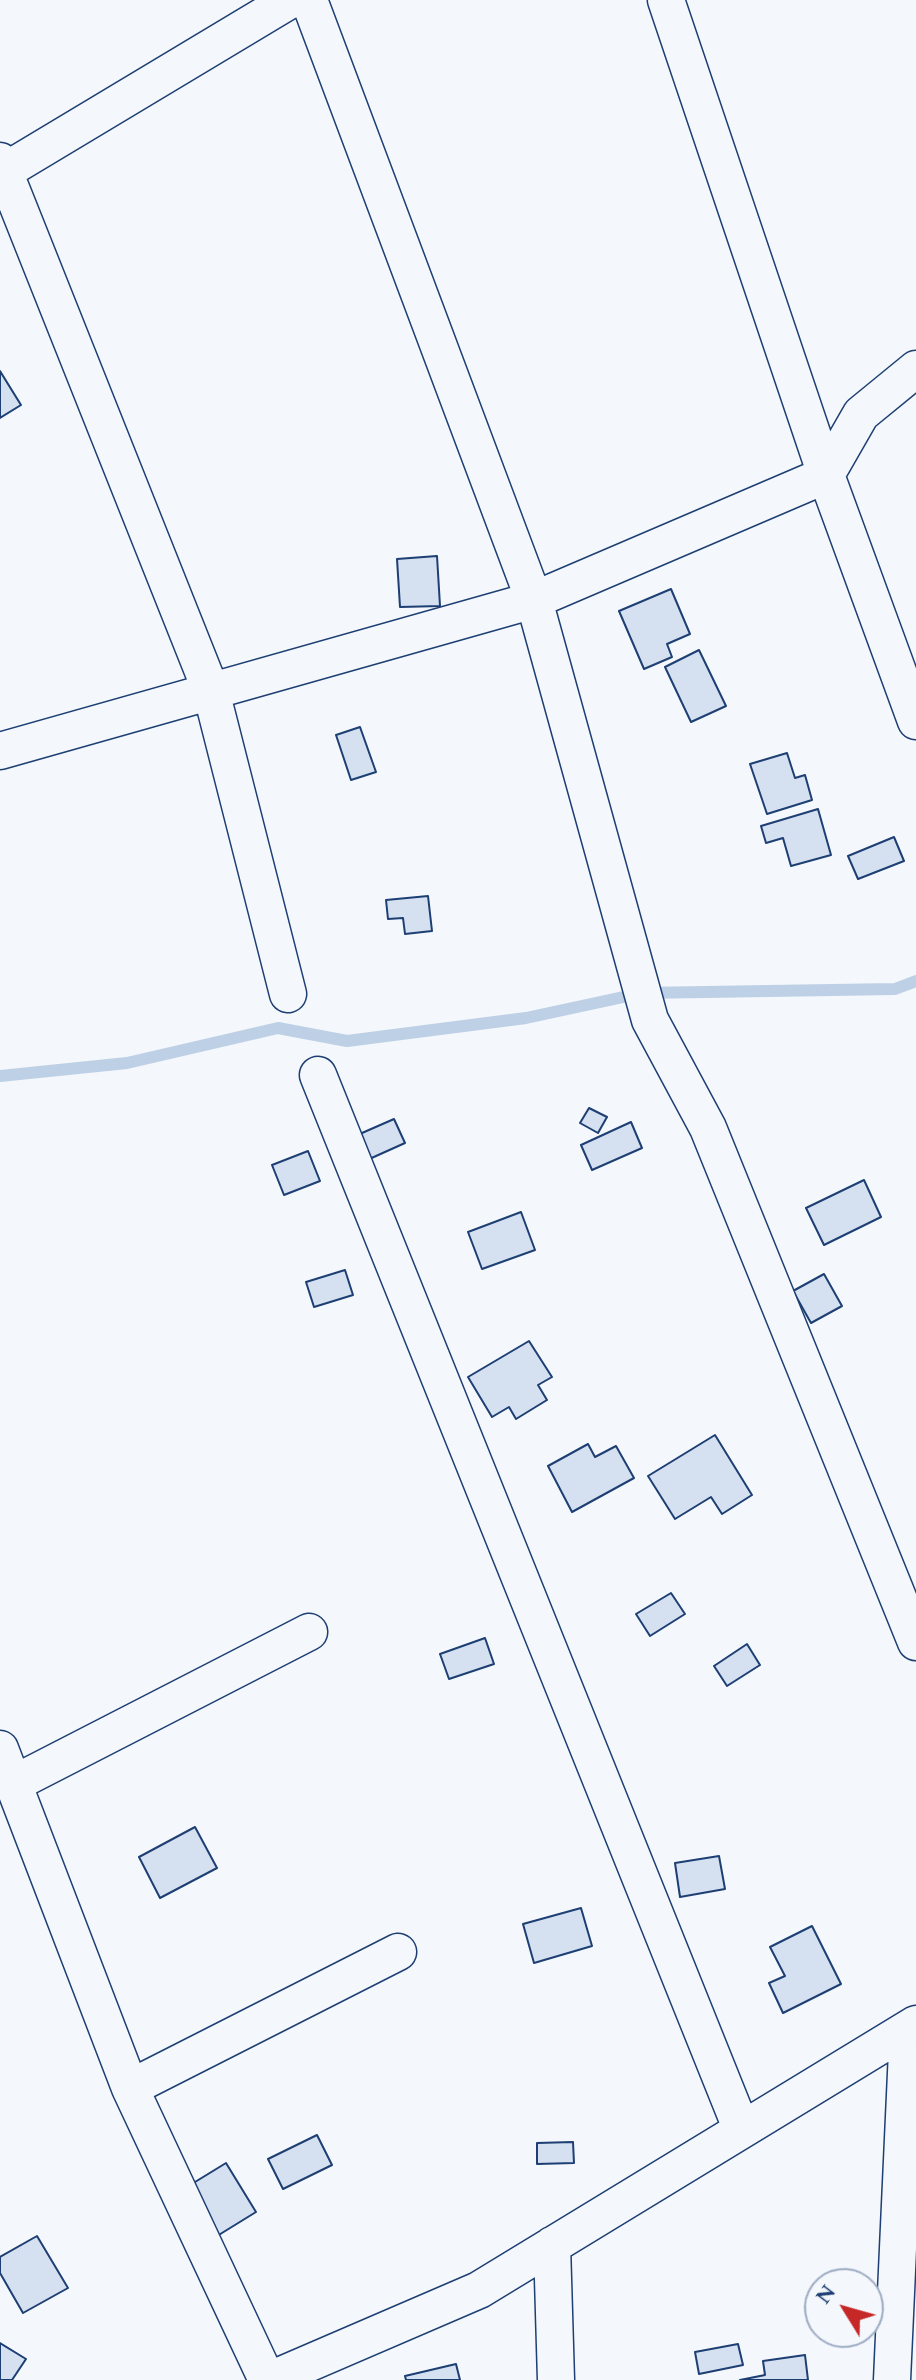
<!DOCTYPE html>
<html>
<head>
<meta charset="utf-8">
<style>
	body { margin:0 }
	#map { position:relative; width:916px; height:2380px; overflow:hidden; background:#f4f7fb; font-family:Spectral,serif }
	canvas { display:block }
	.north { position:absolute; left:804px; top:2268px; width:80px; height:80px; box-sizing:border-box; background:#f4f7fb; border:2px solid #9eadc5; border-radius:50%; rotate:307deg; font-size:22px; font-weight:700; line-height:32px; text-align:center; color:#1d3f73 }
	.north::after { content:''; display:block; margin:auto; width:28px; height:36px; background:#c62828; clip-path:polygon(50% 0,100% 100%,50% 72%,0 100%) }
</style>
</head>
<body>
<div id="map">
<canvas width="916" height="2380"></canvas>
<div class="north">N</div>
</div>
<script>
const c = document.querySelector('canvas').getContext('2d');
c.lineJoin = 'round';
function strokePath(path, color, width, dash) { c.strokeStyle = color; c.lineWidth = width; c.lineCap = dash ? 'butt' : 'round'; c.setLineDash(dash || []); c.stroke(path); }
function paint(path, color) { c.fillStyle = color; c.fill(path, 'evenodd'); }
strokePath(new Path2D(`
	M0,1076L127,1063L278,1028L347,1041L526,1018L642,993L895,989L916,981`), '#bed0e5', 12);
const building = new Path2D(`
	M0,371L21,405L0,418Z
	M437,556L440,606L400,607L397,559Z
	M671,589L690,634L667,644L672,657L644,669L619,611Z
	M699,650L726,706L691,722L665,667Z
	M360,727L376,772L351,780L336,735Z
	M787,753L795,778L805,775L812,800L767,814L750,764Z
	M818,809L831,855L791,866L783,838L766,843L761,826Z
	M894,837L904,861L858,879L848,856Z
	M428,896L432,931L405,934L403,918L388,919L386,900Z
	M589,1108L607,1117L598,1133L580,1123Z
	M394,1119L405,1143L356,1165L346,1140Z
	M631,1122L642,1148L592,1170L581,1145Z
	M308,1151L320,1181L284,1195L272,1165Z
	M864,1180L881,1217L824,1245L806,1208Z
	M521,1212L535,1250L482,1269L468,1232Z
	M345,1270L353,1295L314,1307L306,1282Z
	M824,1274L842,1306L811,1323L793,1291Z
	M529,1341L552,1377L538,1385L547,1400L516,1419L509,1407L492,1417L468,1377Z
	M715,1435L752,1495L722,1514L711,1497L675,1519L648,1476Z
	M588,1444L595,1457L616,1446L634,1478L572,1512L548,1466Z
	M671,1593L685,1614L650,1636L636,1614Z
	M485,1638L494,1664L449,1679L440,1654Z
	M747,1644L760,1665L727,1686L714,1666Z
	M195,1827L217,1868L160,1898L139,1857Z
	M719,1856L725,1889L680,1897L675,1863Z
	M581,1908L592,1946L534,1963L523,1924Z
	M812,1926L841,1984L783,2013L769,1983L785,1976L770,1947Z
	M317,2135L332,2165L283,2189L268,2159Z
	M573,2142L574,2163L537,2164V2143Z
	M226,2163L256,2212L209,2241L164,2201Z
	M37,2236L68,2288L23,2313L0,2273V2257Z
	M0,2343L26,2359L12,2380H0Z
	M738,2344L743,2365L699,2374L695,2352Z
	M805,2355L808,2380H740L765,2375L763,2361Z
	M456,2364L460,2380H406L405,2376Z`);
paint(building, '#d5e0f0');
strokePath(building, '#1d3f73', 2);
const street = new Path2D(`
	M309,0L534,600L650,1020L708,1128L916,1642
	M666,0L826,475L916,721
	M0,161L211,691L288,994
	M0,174L290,0
	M0,751L534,600L826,475L861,414L916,369
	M318,1075L741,2128
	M0,1749L130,2088L267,2380
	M15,1783L309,1632
	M130,2088L398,1952
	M552,2245L556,2380
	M270,2380L479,2290L916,2024
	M892,2380L908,2029`);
strokePath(street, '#1d3f73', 39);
strokePath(street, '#f4f7fb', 36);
</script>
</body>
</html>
